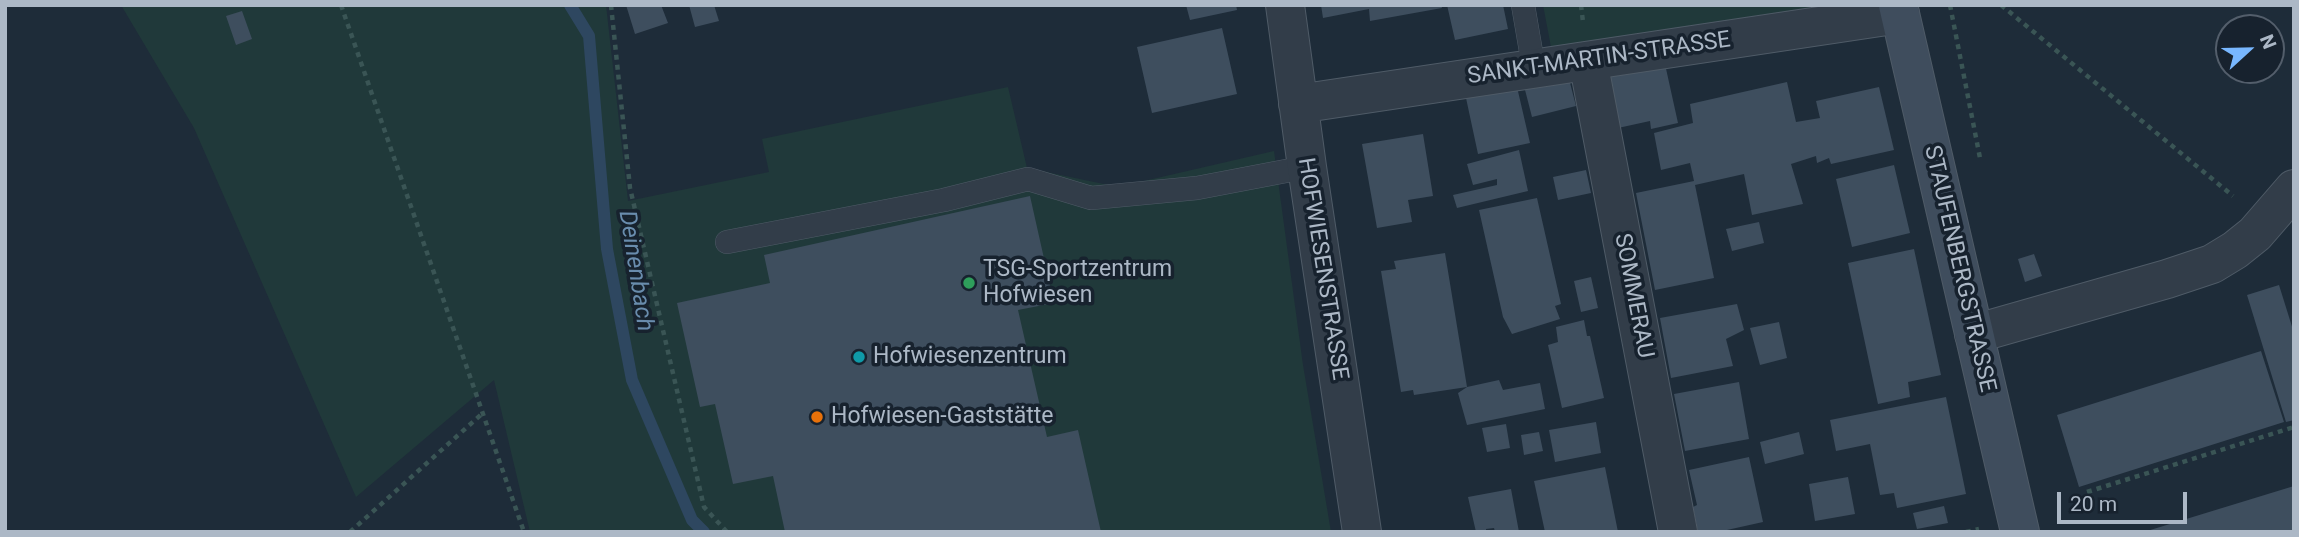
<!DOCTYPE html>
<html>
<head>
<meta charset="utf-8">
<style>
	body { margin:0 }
	#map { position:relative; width:2299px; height:537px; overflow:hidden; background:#1e2c39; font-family:Roboto,sans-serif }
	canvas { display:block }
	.frame { position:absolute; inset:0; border:7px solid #acb8c6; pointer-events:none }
	.north { position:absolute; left:2215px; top:14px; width:70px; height:70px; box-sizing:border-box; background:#17222e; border:2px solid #535e6b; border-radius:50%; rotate:68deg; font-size:19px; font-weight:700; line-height:28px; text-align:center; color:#acb8c6 }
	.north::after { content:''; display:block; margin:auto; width:24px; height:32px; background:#78b7ff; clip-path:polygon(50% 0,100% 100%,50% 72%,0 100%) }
	.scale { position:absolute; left:2057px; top:492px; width:130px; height:32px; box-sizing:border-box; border:4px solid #acb8c6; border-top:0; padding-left:9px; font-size:21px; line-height:24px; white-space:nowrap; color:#acb8c6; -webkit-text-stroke:5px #17222e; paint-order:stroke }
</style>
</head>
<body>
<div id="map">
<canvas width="2299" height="537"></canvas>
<div class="frame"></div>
<div class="north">N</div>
<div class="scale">20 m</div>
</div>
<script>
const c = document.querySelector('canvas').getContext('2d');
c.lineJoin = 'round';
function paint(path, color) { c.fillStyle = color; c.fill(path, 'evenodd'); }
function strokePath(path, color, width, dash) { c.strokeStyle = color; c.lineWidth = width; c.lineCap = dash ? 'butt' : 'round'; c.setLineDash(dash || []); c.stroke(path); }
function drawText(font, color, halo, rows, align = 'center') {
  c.font = font + ' Roboto,sans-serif'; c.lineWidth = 7; c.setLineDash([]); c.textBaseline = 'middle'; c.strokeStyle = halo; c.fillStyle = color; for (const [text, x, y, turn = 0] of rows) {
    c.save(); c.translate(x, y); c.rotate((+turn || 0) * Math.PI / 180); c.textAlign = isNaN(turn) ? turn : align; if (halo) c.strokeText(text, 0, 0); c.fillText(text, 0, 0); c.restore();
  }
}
paint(new Path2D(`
	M121,5H606L628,201L769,172L762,139L1008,87L1027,168L1118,187L1274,151L1303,365L1331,532H530L494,380L356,497L194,128Z
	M1543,5H1827L1551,47Z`), '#20393a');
strokePath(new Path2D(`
	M570,5L589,36L607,249L632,380L692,520L704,532`), '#2e4760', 12);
paint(new Path2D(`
	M626,5H661L668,23L635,34Z
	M689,5H714L719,21L695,27Z
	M1186,5H1236L1237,10L1190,20Z
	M1321,5H1441L1442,8L1370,21L1369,9L1323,18Z
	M1447,5H1503L1508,29L1455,40Z
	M242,11L252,39L236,45L226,16Z
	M1222,28L1237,94L1152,113L1137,47Z
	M1663,55L1678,123L1651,129L1650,121L1618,128L1604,69Z
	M1568,75L1576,106L1532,117L1524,86Z
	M1787,82L1796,122L1820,118L1816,101L1879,87L1894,150L1831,164L1829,158L1817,163L1816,156L1791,164L1803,204L1752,215L1744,174L1695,185L1714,278L1655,290L1636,193L1694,181L1690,163L1661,170L1654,133L1693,123L1690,104Z
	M1517,87L1530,143L1478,154L1466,98Z
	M1423,134L1433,196L1408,200L1412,222L1377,228L1362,144Z
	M1519,150L1528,191L1457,208L1453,195L1497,185V179L1473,185L1467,164Z
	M1894,165L1910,233L1852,247L1836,179Z
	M1586,170L1591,193L1558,200L1553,177Z
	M1030,196L1054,303L1018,310L1047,437L1078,430L1101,532H785L773,476L733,484L715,404L700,407L677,303L770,283L764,255Z
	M1537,198L1561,304L1555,306L1560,319L1512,334L1503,317L1479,210Z
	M1759,222L1764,243L1732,251L1726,229Z
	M1914,249L1941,375L1908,382L1910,397L1878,404L1848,263Z
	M1445,253L1467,387L1414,395L1413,390L1401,392L1381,271L1396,269L1394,261Z
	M2034,254L2042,276L2025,282L2018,259Z
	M1591,277L1598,308L1581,312L1574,281Z
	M2279,285L2294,333V420L2286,422L2247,295Z
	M1737,304L1744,330L1726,339L1733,366L1671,378L1660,318Z
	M1584,320L1587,336H1590L1604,398L1562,408L1548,345L1558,342L1556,327Z
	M1779,322L1787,358L1760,365L1750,328Z
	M2261,351L2284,422L2079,487L2057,415Z
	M1499,380L1503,390L1540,383L1545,409L1467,425L1458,393L1467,387Z
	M1739,382L1749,439L1685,451L1674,394Z
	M1946,397L1966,494L1897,508L1894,493L1880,495L1870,444L1836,451L1830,420Z
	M1596,422L1601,453L1555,462L1549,430Z
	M1506,424L1510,448L1487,452L1482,428Z
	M1539,432L1543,451L1524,455L1521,435Z
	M1799,432L1804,454L1765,464L1760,442Z
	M1749,457L1763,522L1718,532H1698L1693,507L1697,505L1689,470Z
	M1605,467L1618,532H1545L1534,481Z
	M1848,477L1855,514L1815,521L1809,484Z
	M2294,486V532H2147V531Z
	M1511,489L1519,532H1495L1494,528L1486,529V532H1476L1468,497Z
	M1944,506L1948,523L1917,529L1913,513Z`), '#3e4e5e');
const lane = new Path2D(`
	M1523,5L1534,69
	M727,242L944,200L1028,179L1091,198L1197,188L1307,167`);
const street = new Path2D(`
	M1285,5L1307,167L1362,532
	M1588,61L1678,532
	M1298,104L1900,14
	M1974,334L2167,279L2212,264L2235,250L2255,234L2294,189`);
const secondary = new Path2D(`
	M1898,5L2020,532`);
strokePath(lane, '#4f5b67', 24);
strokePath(street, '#4f5b67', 40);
strokePath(secondary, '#4f5b67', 40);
strokePath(new Path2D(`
	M341,5L524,532
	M611,5L630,188L704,507L727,532
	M1581,5L1583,22
	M1950,5L1980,158
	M2001,5L2233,196
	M2087,492L2294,427
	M350,532L484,412
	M1966,532L1979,529`), '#3a5555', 4.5, [5, 5]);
strokePath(lane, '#323d49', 23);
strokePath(street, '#323d49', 38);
strokePath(secondary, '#3f4d5d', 38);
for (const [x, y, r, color] of [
	[969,283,7,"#2e9e5b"],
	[859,357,7,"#0f9aa8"],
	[817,417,7,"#e8710a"]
]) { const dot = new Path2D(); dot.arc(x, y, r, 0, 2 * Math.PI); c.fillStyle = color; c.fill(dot); strokePath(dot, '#17222e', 2.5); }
drawText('23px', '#acb8c6', '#17222e', [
	["SANKT-MARTIN-STRASSE",1599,59,-8],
	["HOFWIESENSTRASSE",1322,269,81],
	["STAUFENBERGSTRASSE",1959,269,77],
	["SOMMERAU",1633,296,79]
]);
drawText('23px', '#acb8c6', '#17222e', [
	["TSG-Sportzentrum",983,270],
	["Hofwiesen",983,296],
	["Hofwiesenzentrum",873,357],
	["Hofwiesen-Gaststätte",831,417]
], 'left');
drawText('italic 24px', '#698cad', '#17222e', [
	["Deinenbach",635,271,81]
]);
</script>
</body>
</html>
